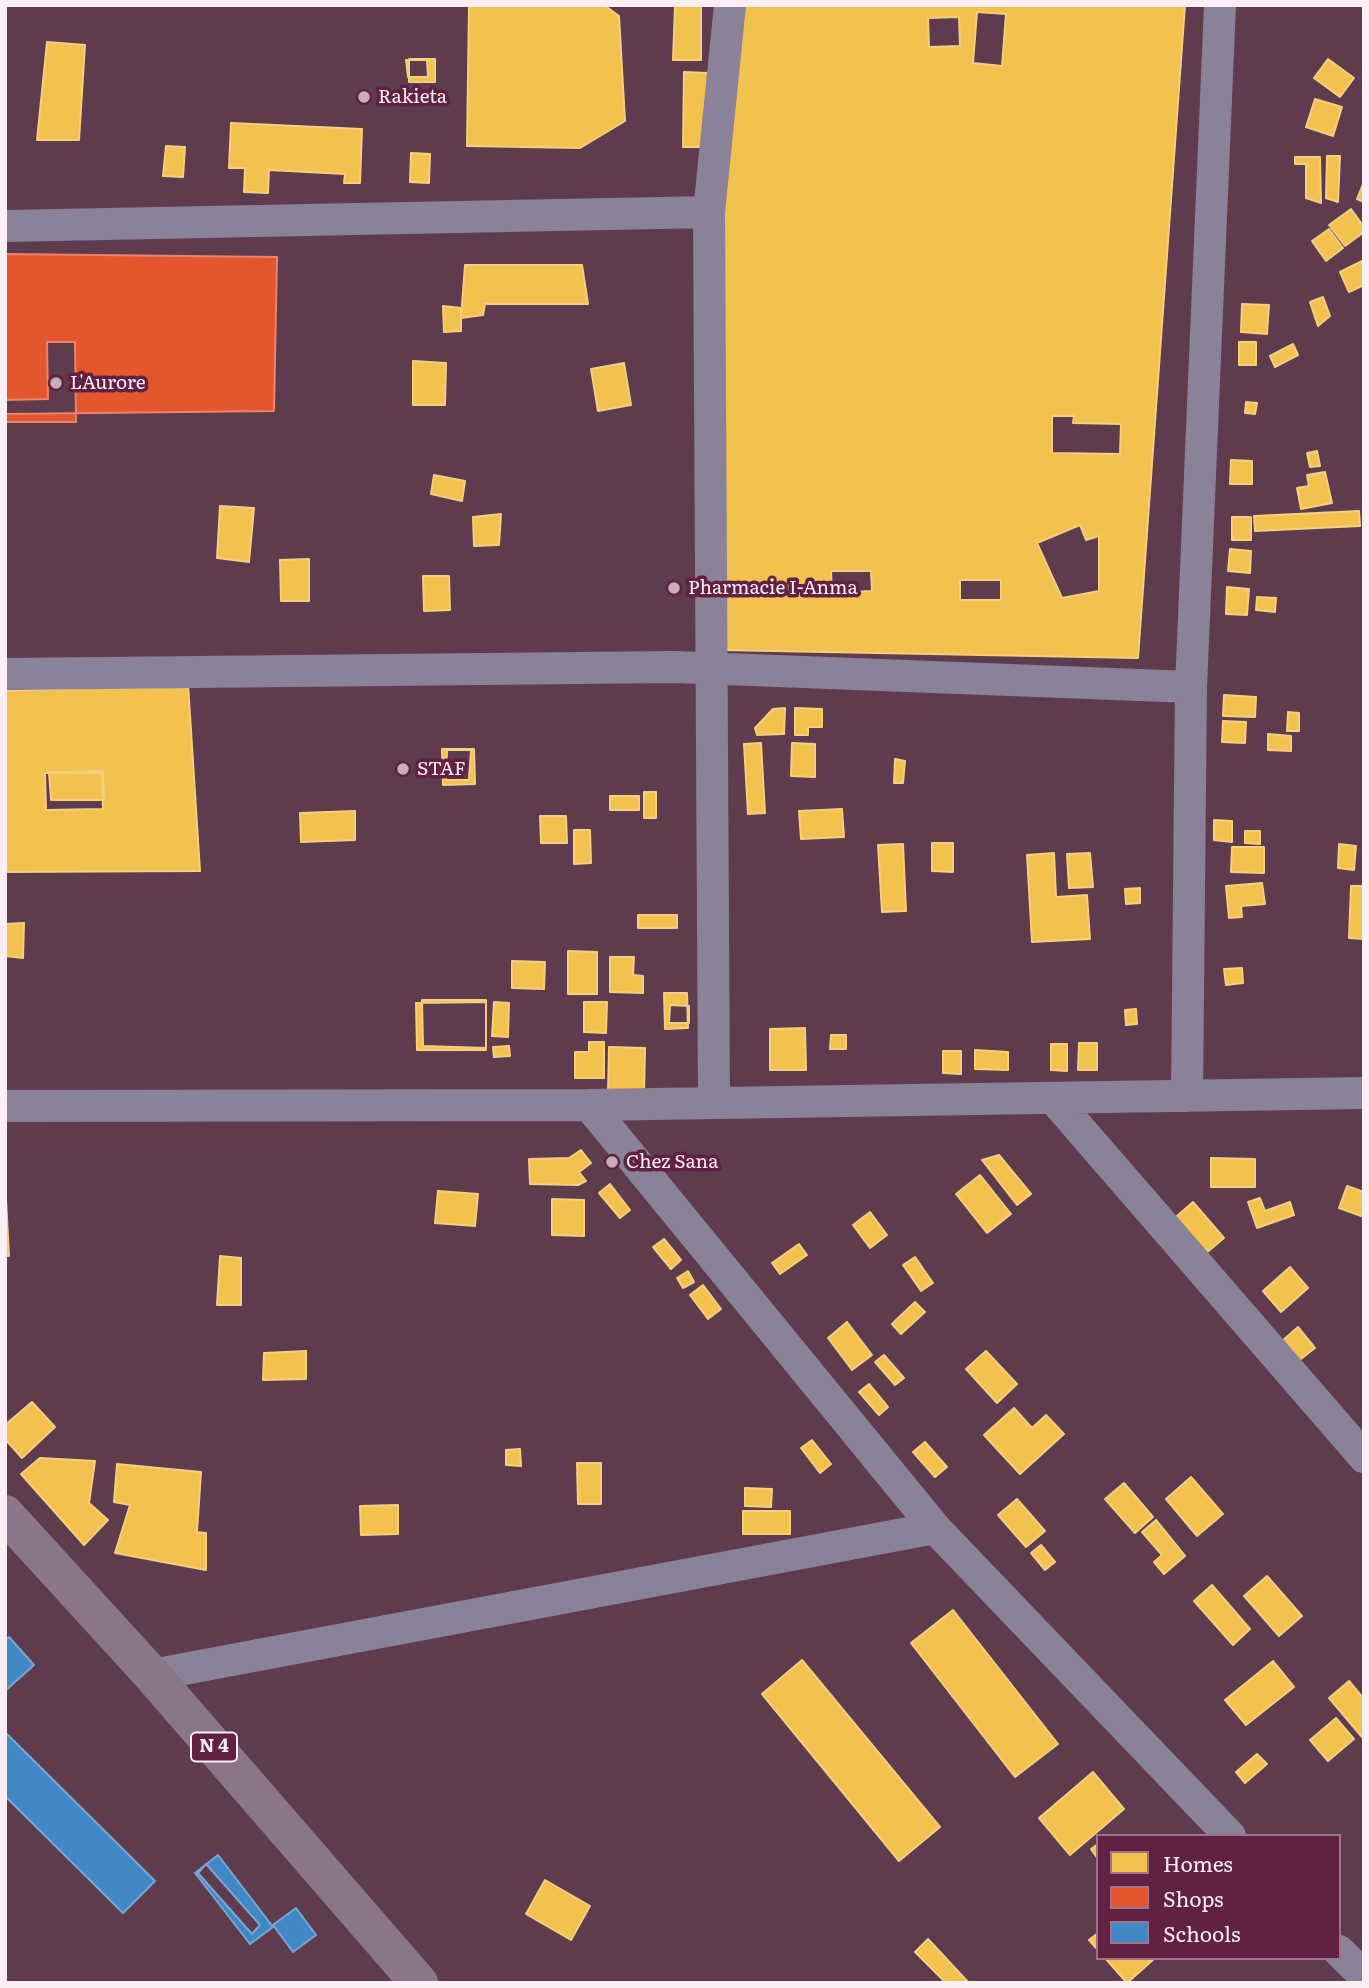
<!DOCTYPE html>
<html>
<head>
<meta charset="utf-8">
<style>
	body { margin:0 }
	#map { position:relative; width:1369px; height:1988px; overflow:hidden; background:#5e3b4d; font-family:Literata,serif }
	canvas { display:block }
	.frame { position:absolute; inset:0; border:7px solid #feeef5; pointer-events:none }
	.legend { position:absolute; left:1096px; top:1834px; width:245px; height:126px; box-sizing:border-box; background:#612143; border:2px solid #a0738a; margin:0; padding:9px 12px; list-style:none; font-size:21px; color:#feeef5 }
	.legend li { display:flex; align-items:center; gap:14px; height:35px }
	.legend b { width:35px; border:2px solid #a0738a }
</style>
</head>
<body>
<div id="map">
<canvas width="1369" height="1988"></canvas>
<div class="frame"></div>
<ul class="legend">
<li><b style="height:19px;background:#f2c14e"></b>Homes</li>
<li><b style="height:19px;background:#e4572e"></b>Shops</li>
<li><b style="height:19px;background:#3f88c5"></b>Schools</li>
</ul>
</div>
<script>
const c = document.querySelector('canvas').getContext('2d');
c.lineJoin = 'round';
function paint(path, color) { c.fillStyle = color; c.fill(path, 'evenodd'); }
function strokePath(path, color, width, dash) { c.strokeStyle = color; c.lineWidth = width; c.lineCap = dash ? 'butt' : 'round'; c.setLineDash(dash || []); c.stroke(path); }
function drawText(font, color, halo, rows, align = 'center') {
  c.font = font + ' Literata,serif'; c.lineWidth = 7; c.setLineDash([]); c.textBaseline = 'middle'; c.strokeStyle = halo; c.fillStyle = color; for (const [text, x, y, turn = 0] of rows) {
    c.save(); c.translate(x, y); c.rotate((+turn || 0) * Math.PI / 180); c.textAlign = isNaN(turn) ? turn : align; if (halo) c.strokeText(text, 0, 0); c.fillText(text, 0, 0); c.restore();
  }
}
const homes = new Path2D(`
	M469,5H604L619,16L625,121L580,148L467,146Z
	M675,5H701V60H673Z
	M744,5H1185L1138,658L720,650V202Z
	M977,12L1006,14L1002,66L973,63Z
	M959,17L960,46L929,47L928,18Z
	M47,42L85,45L79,140H37Z
	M409,59H435V82H409Z
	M1328,59L1354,78L1340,97L1314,78Z
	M406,60H427L428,77H408Z
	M684,72L708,73L707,147H683Z
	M1315,99L1342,107L1333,136L1306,127Z
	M231,123L362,129L360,183H344L345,174L269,170L268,193L244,192L245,168H229Z
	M166,146L185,147L183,177L163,176Z
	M411,153L430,154L429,183L410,182Z
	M1327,156H1340L1338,202L1326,198Z
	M1295,157H1320L1321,203L1306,198V164H1295Z
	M1363,184H1364V202L1357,199Z
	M1351,209L1364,227V232L1345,246L1329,225Z
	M1329,229L1343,248L1326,261L1312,241Z
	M1362,261L1364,285L1349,292L1340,272Z
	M465,265H582L588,304H485L483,315L461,318Z
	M5,269H23L22,321H5Z
	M156,277V306L138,304L137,279Z
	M1323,297L1330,316L1318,326L1310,302Z
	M1242,304L1269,305L1267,334L1241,332Z
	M443,306L461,308V331L444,332Z
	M1239,342H1256V365H1239Z
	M1293,344L1298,355L1275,367L1270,356Z
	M413,361L446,363L445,405H413Z
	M624,363L631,405L598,411L591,369Z
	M1246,402L1257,403L1255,414L1245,413Z
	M1052,416H1074L1073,423L1121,424L1120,454L1052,453Z
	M1317,451L1320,466L1310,467L1307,453Z
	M1231,460L1252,461V484H1230Z
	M1325,472L1332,503L1301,509L1297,488L1309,486L1307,475Z
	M434,475L465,481L462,501L431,494Z
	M220,506L254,508L249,562L217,558Z
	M1359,511L1360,526L1255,531L1254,516Z
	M501,514L499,545L474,546L473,517Z
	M1232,517H1251V540H1232Z
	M1080,525L1086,540L1099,536V591L1062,598L1037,543Z
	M1230,549L1251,551L1250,573L1228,571Z
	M309,559V601H281L280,560Z
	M831,571H871L872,591L832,593Z
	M423,576H449L450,610L424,611Z
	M960,580H1001V600H960Z
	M1227,587L1249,589L1247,615L1226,614Z
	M1257,597L1276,598L1275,612L1256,610Z
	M188,684L200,871L5,872V691Z
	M1224,695L1256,697L1255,717L1223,716Z
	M785,708L784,734L757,735L755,728L773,709Z
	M795,708L822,709V727H808V735H795Z
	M1288,712L1299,713V731H1287Z
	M1223,721L1246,722L1245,743L1222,742Z
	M1268,734L1291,736V751L1268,750Z
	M761,743L765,813L748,814L744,744Z
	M792,743L815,744V777L791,776Z
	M442,749H474L475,784L443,785Z
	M447,750H471L469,780H446Z
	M895,759L905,761L903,783H894Z
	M103,771L104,800H51L49,772Z
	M45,773H102L103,809L46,810Z
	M644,792H656V818H644Z
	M610,796H639V810H610Z
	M842,809L844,837L801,839L799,811Z
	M355,811V840L301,842L300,813Z
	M540,816H566L567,843H541Z
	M1214,820L1232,821V842L1214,840Z
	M574,830H590L591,863L574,864Z
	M1245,831H1260V844L1245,843Z
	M932,843H953V872L932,871Z
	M903,844L906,911L882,912L878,845Z
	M1339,844L1356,846L1354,870L1338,868Z
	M1232,847H1264V873L1231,872Z
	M1054,853L1056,897L1087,895L1090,939L1032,942L1027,855Z
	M1090,853L1093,887L1069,888L1067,854Z
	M1262,883L1265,904L1241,906L1242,917L1229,918L1226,886Z
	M1351,886H1364V939L1349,938Z
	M1140,888V903L1126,904L1125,889Z
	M638,915H677V928H638Z
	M24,923L23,958L5,956V924Z
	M568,951L597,952V994H568Z
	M610,957H634L633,975L643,976V993L610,992Z
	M512,961L545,962L544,989L512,988Z
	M1242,968L1243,983L1226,985L1224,969Z
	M664,993H687L688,1028L665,1029Z
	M422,1000H486V1048L423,1046Z
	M486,1002V1050H417L416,1003Z
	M494,1002L509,1003L508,1037L492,1036Z
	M584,1002H607L606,1033L584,1032Z
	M670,1005L689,1006V1023H669Z
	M1136,1009L1137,1024L1126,1025L1125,1010Z
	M805,1028L806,1070H770V1029Z
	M831,1035H846V1049H830Z
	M589,1042H604V1078H575V1052H589Z
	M1079,1043H1097V1070H1078Z
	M1051,1044H1067V1071L1051,1070Z
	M509,1046L510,1056L494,1057L493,1047Z
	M609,1047L645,1048L644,1095L608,1094Z
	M975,1050L1008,1052V1070L975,1069Z
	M943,1051H961V1074L943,1073Z
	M581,1150L591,1163L579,1172L586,1181L578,1185L530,1184L529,1159L569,1158Z
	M999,1155L1031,1194L1017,1205L982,1160Z
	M1211,1158L1255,1159V1187H1211Z
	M980,1175L1011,1214L987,1233L956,1194Z
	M5,1180L9,1256H5Z
	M610,1184L630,1210L620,1218L599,1193Z
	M1347,1186L1364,1192V1217L1339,1208Z
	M438,1191L478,1194L475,1226L435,1223Z
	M1260,1198L1265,1211L1290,1202L1294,1215L1257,1228L1248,1202Z
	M552,1199L584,1200V1236L552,1235Z
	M1193,1202L1224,1238L1199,1259L1169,1223Z
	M870,1212L887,1235L870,1248L853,1225Z
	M664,1239L681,1260L671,1269L653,1247Z
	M799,1244L807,1255L780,1274L772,1263Z
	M220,1256L241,1258V1305H217Z
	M915,1257L933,1283L921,1291L903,1265Z
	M1290,1267L1308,1288L1281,1312L1263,1291Z
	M688,1271L694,1282L683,1288L677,1278Z
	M703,1285L721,1309L708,1319L690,1295Z
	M915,1302L925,1312L901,1334L892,1324Z
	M847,1322L872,1355L852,1370L828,1338Z
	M1298,1327L1315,1348L1297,1362L1281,1342Z
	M306,1351V1379L263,1380L264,1353Z
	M986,1351L1017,1384L997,1403L966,1369Z
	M884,1355L904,1378L895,1385L875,1362Z
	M869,1384L888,1407L879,1415L859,1392Z
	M32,1402L55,1427L22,1458L5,1439V1425Z
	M1014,1408L1032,1428L1046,1415L1064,1434L1020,1474L984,1435Z
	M812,1440L831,1464L820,1473L801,1448Z
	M925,1442L947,1467L935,1477L913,1452Z
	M520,1449L521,1466L506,1465V1450Z
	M40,1458L95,1461L89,1503L108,1520L84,1545L21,1474Z
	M577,1463H601V1504H578Z
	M117,1464L201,1472L197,1532L206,1533V1570L115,1553L130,1505L114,1502Z
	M1191,1477L1223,1514L1197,1536L1166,1499Z
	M1124,1483L1153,1517L1135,1533L1105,1499Z
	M745,1488L772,1489L771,1507L745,1506Z
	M1017,1499L1045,1531L1026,1547L998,1515Z
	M398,1505V1534L361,1535L360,1506Z
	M743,1511H790V1534H743Z
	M1156,1520L1185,1556L1164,1574L1154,1562L1162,1555L1142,1532Z
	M1041,1545L1055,1562L1045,1570L1031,1553Z
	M1267,1576L1302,1616L1279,1636L1244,1596Z
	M1212,1585L1250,1629L1233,1645L1194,1601Z
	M953,1610L1058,1744L1015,1777L911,1643Z
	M802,1660L940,1827L899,1861L762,1694Z
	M1273,1661L1294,1687L1246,1725L1225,1700Z
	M1349,1681L1364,1699V1735L1362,1737L1329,1698Z
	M1336,1718L1354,1739L1328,1761L1310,1740Z
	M1257,1754L1267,1764L1245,1783L1236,1772Z
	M1093,1772L1124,1809L1070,1855L1039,1818Z
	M1098,1844V1859L1091,1849Z
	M545,1880L590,1906L571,1940L526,1914Z
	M1098,1933V1950L1089,1940Z
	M928,1939L969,1983H946L915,1952Z
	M1105,1958H1155L1127,1983Z`);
paint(homes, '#f2c14e');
strokePath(homes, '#f6ce80', 2);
const shops = new Path2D(`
	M5,254L277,257L274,411L5,414Z
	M47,342H75L76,422H5V400L48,399Z`);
paint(shops, '#e4572e');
strokePath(shops, '#ec846a', 2);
const schools = new Path2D(`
	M9,1637L34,1665L5,1691V1640Z
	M5,1732L155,1881L123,1913L5,1796Z
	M218,1855L273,1927L250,1944L195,1873Z
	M206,1864L260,1925L252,1934L198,1873Z
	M296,1908L316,1935L293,1952L273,1925Z`);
paint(schools, '#3f88c5');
strokePath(schools, '#78a7d3', 2);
strokePath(new Path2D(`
	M5,226L709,212
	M5,674L674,667L1191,687
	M1187,1096L1191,687L1220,5
	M1053,1098L1364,1457
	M714,1103L709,212L730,5
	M589,1105L935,1528L1230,1836
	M5,1106L589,1105L1364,1093
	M152,1675L935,1528
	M1339,1951L1364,1976`), '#8a8298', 32);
strokePath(new Path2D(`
	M5,1514L152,1675L419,1983`), '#897789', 38);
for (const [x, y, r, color] of [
	[364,97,7,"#c6afba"],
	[56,383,7,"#c6afba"],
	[674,588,7,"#c6afba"],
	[403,769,7,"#c6afba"],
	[612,1162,7,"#c6afba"]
]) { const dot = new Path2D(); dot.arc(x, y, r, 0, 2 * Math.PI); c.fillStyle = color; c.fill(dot); strokePath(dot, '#612143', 2.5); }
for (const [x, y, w] of [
	[214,1747,46]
]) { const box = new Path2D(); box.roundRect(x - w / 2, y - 14.5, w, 29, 5); c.fillStyle = '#612143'; c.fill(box); strokePath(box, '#feeef5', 2); }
drawText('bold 18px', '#feeef5', null, [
	["N 4",214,1747]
]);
drawText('19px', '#feeef5', '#612143', [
	["Rakieta",378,97],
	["L'Aurore",70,383],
	["Pharmacie I-Anma",688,588],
	["STAF",417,769],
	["Chez Sana",626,1162]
], 'left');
</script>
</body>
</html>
